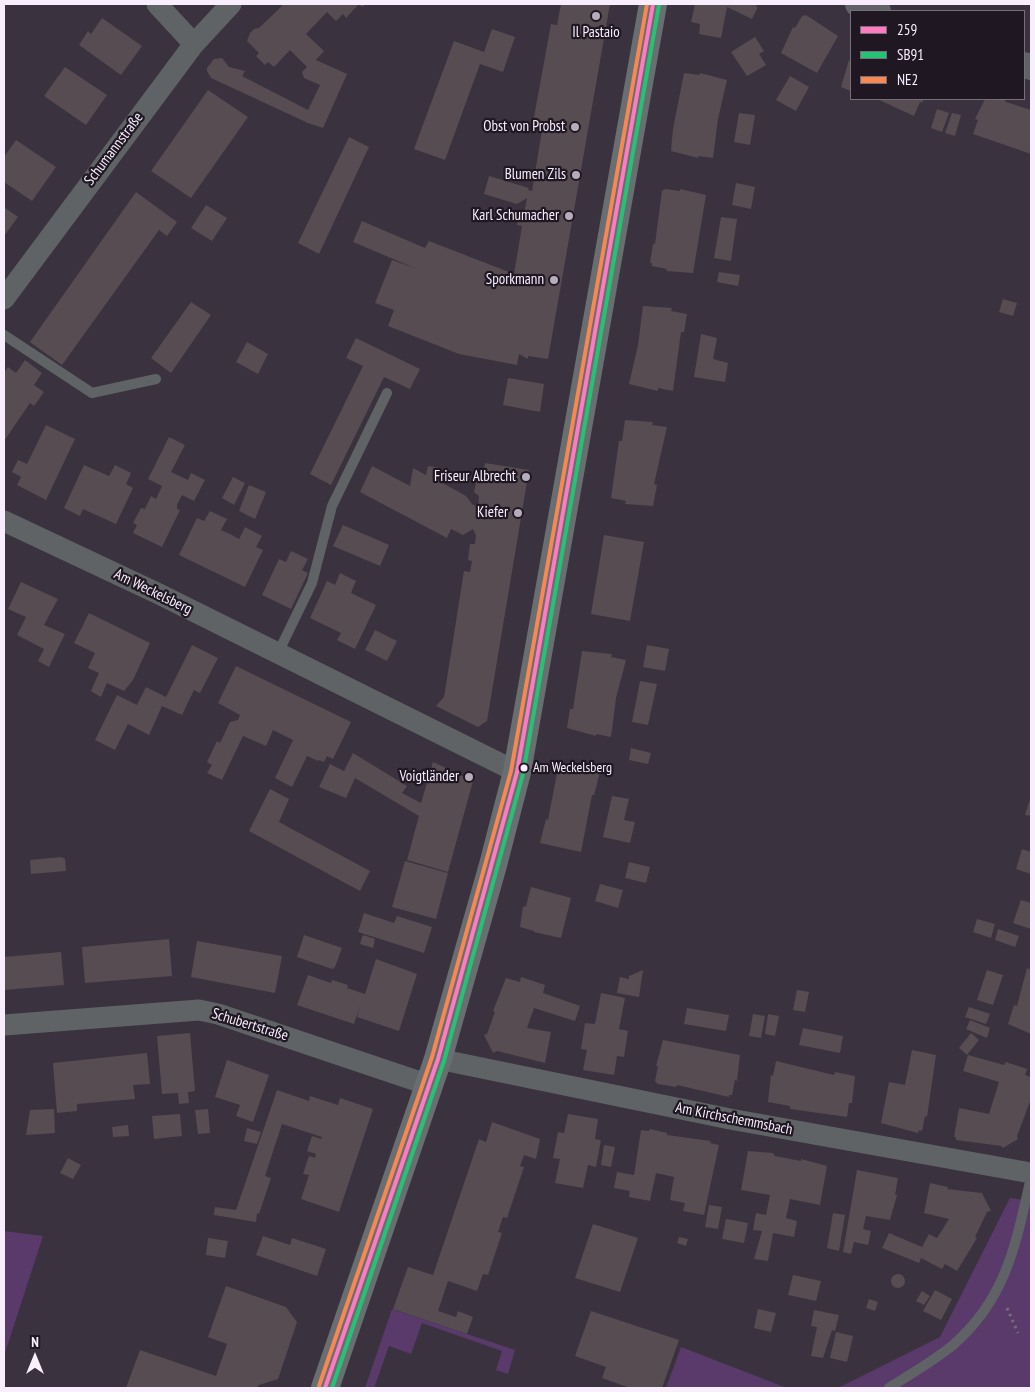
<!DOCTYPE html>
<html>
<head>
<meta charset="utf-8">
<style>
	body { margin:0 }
	#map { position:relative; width:1035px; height:1392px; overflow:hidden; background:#3b323f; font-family:"PT Sans Narrow",sans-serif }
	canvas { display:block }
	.frame { position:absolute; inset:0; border:5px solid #f8eefe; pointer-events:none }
	.legend { position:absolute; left:850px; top:10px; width:175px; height:90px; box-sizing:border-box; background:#1f1823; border:1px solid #766e7b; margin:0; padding:6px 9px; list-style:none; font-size:15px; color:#f8eefe }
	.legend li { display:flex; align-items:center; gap:10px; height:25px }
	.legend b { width:25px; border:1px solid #766e7b }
	.north { position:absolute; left:10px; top:1332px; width:50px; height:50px; -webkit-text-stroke:4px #1f1823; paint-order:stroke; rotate:0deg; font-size:14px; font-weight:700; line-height:20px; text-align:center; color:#f8eefe }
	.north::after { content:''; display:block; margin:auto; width:18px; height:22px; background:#f8eefe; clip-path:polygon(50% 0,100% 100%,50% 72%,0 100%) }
</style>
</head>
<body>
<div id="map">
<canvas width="1035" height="1392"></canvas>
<div class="frame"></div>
<ul class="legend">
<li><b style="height:6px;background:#fe7ac1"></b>259</li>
<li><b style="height:6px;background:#26c172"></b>SB91</li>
<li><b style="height:6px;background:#f88751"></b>NE2</li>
</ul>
<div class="north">N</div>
</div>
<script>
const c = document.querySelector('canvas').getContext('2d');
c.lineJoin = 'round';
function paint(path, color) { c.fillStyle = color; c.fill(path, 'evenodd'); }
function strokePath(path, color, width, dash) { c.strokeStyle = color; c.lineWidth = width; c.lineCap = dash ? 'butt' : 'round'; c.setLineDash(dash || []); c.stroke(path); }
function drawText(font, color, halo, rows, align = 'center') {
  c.font = font + ' "PT Sans Narrow",sans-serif'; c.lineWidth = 4.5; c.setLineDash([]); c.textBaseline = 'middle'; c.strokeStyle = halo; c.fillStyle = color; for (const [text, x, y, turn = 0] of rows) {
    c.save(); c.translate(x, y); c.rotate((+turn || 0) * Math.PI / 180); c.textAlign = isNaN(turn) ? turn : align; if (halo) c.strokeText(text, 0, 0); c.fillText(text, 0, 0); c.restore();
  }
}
paint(new Path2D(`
	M1010,1198L1031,1201V1388H838L940,1337Z
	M4,1231L43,1236L4,1356Z
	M392,1309L515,1350L508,1374L496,1370L502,1351L422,1323L411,1354L389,1346L374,1388H365Z
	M681,1347L787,1388H666Z`), '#593a6a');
paint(new Path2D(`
	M280,4H366L362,7L359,4L346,18L343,14L336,21L327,12L306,34L324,51L316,60L347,74L323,128L308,123L211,78L207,71V68L214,59L222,58L229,67L245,71L242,76L308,110L320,85L304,78L302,72L307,67L290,50L274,67L268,62L265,65L256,56L259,53L247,41L250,33L254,29L259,28L282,6Z
	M561,4H610L548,359L528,356V359L519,354L517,365L459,354L388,326L394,310L375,303L392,260L417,269L353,242L362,221L425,248L429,241L514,274L522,226L517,225L519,214L524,215L527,198L517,204L484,194L489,176L529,188L528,190L532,191L542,130L532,128L551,24L557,25Z
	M695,4H757L756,7H758L752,19L727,7L721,38L699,34L700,24L691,22Z
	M806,15L838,36L817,73L781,53L793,27L795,28L802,16Z
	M102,18L142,46L121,75L79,45L88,31L91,34Z
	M492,29L515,37L503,72L480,64L445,160L414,149L454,41L484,52Z
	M755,37L764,51L759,54L766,65L747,76L731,52Z
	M849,60L851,61V91L841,87Z
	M65,67L107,95L86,125L44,96Z
	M684,73L700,75V73L727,80L718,119L713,158L698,156V158L671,151L673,129Z
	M790,76L809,87L796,111L776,100Z
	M208,90L248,117L191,198L151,171Z
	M877,99H924L922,103L920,102L914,116Z
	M985,99H1004L1006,102L1031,110V154L973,134L978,120L975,119Z
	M937,109L949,113L942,132L931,128Z
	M739,113L755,115L750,145L734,142Z
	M952,113L961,115L955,136L945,133Z
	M349,137L369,147L319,254L298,243Z
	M16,140L56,167L32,201L4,182V157Z
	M736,183L755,187L751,209L732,205Z
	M665,189L680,191V189L706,195L693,273L666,271L667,269L652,266V263H650L653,244H655L662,191Z
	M136,192L177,222L167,236L159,230L62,365L30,342Z
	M206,205L227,218L212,241L191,228Z
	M4,207L18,217L4,236Z
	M721,217L737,219L731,261L714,258Z
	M719,272L740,275L738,286L717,282Z
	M1003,299L1017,303L1013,316L999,312Z
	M191,302L211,315L171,373L151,358Z
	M643,306L672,308L671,311L687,314L684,332H681L673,391L658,388V391L629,384L638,345Z
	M701,334L717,338L713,359L728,363L725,382L694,377Z
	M356,338L420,369L410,389L384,377L331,485L310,474L363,366L346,358Z
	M247,342L268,354L258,374L236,362Z
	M25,360L42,373L34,385L44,392L34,406L30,403L4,441V373L8,367L16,373Z
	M508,378L544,384L540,412L503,405Z
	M625,420L653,422L652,425L667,427L654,484L657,485L653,506L625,504L626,501L611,498L619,441H622Z
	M46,425L75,439L46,500L17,485L21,477L12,472L18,460L27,464Z
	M169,437L185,445L171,472L188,480L191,473L205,480L194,501L182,495L177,505V509L180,510L162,547L133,533L137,525L133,523L141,508L145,509L151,496L156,499L162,486L148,479Z
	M485,463L529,470L487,721L478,727L436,706L444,697L464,571L470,572L472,561L468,560L470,544H475L476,535L473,529L463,535L451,529L447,538L360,492L372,466L410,486L413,468L426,475L428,466L442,468L439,481L466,496L473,505L478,506L479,496L474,492L478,473L483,474Z
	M84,465L109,476L115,465L131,473L126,484L133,488L116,524L83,509L80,516L64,508Z
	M233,477L245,483L234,505L222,498Z
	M249,485L266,492L255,519L239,511Z
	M210,511L227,519L221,530L230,534L239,539L245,527L262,536L256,547L263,550L245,587L179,555L197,518L204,521Z
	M343,525L389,545L380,566L333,546Z
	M604,535L644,542L630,621L591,614Z
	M291,551L308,559L302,570L308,573L291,609L262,595L279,559L286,562Z
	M340,573L356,581L351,593L376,605L355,649L337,640L341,633L310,618L327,581L335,585Z
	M21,582L58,599L44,625L65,634L49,667L38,661L44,649L17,635L26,617L8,609Z
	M89,613L150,643L133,680L124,691L107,683L101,697L91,691L99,673L88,668L95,653L74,643Z
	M375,630L397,641L387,661L365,650Z
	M192,645L218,658L200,693L194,690L182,715L162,706L149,735L128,724L115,750L95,740L117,695L137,705L146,687L166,697Z
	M647,645L669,649L665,671L643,667Z
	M582,651L612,654L611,657L626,660L616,698L611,737L596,734V736L567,728L570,709H573Z
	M236,666L351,722L333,759L327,756L324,762L319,760L318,761L307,756L292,787L275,778L293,740L273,730L266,746L243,736L222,780L207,773L212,765L207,762L217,741L220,743L230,722L238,720L240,715L218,703Z
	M640,681L657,684L648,725L632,722Z
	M631,748L651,753L648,764L629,760Z
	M353,753L407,786L402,793L421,803L433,762L473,781L448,872L407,860L419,816L355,778L346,798L319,787L330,764L344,771Z
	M559,763L600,772L594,795H592L581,852L540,843L546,819L548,820Z
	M270,789L289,799L279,822L370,871L360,891L249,831Z
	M612,796L629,799L624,820L635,822L630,843L603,837Z
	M1031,796V816L1025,815Z
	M1022,849L1031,852V874L1016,869Z
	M61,857L65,859L66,871L31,874L30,860Z
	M405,861L448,873L436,919L392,907Z
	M629,862L650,867L646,883L625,878Z
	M600,884L623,890L618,908L595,901Z
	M531,887L571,898L561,938L534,932V931L520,927L523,907L526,906Z
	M1021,900L1031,903V929L1013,923Z
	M364,913L394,923L397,916L432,927L424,953L358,932Z
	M977,919L995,924L991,938L973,932Z
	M998,929L1019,936L1015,947L995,940Z
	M304,935L342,948L335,967L332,969L297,957Z
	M363,935L375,939L373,948L360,944Z
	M169,939L172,976L85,983L82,947Z
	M197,941L282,956L275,993L191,977Z
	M61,952L64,985L4,990V957Z
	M376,959L417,974L399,1031L357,1017L360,1006L354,1024L297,1005L308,975L331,983L332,980L348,985L347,988L365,994Z
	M1027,968L1031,970V1034L1008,1024L1014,1005L1017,1006Z
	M643,970L639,997L617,993L620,977L629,979V976Z
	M987,970L1003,975L993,1005L977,1000Z
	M521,977L545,985L543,993L580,1006L575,1021L534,1008L527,1028L551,1032L545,1063L497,1051L493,1053L484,1035L487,1034L495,1012L493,1011L506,978L520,982Z
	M797,990L809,992L805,1012L793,1010Z
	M601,993L625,998L619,1029L628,1031L624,1057L617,1056L614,1075L583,1070L587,1050L581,1049L585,1023L595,1024Z
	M969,1007L990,1014L986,1024L965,1017Z
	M687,1008L729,1015L726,1031L684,1024Z
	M753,1014L765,1016L761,1038L749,1036Z
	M768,1014L779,1016L775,1036L765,1034Z
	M970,1020L990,1028L987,1038L966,1029Z
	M803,1028L843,1036L840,1053L799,1045Z
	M190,1033L195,1091L188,1092L189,1103L179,1104L178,1093L162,1094L157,1036Z
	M971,1033L979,1040L967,1055L959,1048Z
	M663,1040L740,1055L737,1081L735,1080L732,1095H729V1097L677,1085L676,1087L658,1084L655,1081L658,1066H656Z
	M912,1050L936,1055L927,1117L925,1116L922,1131L919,1130L918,1133L881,1123L889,1082L905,1085Z
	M147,1053L150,1084L133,1085L135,1099L77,1104V1111L57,1113L53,1063Z
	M968,1055L1004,1065L1006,1062L1027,1069L1025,1075L1031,1077V1099L1017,1136L1018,1139L1003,1148L1001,1146L956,1140V1137H954L959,1108L989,1114L999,1082L963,1071Z
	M227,1060L269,1075L253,1122L236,1116L240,1105L215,1097Z
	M776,1061L834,1075L835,1072L855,1076L852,1103H849L847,1117L790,1109V1106L768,1102L771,1075L773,1076Z
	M277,1090L309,1101L310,1096L338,1105L340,1098L373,1109L339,1212L301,1199L309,1175L303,1174L309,1156L315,1158L316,1154L307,1151L312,1136L321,1139L322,1137L282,1124L265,1176L271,1178L259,1214L257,1213L256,1222L214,1215L215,1207L236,1210Z
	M54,1109L55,1133L26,1135L30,1110Z
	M208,1109L210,1133L198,1134L195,1110Z
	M180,1114L182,1136L154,1139L152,1116Z
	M568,1114L598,1119L595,1139L601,1140L596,1167L588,1165L583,1188L555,1183L560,1159L553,1158L558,1132L564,1133Z
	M492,1122L540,1139L536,1159L524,1155L520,1166L524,1167L507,1218L503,1217L498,1232L502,1233L488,1275L483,1274L477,1291L448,1281L438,1311L456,1317L458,1311L473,1317L467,1334L393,1309L408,1267L433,1275L479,1139L486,1142Z
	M128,1125L129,1136L113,1137L112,1127Z
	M247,1128L261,1132L257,1144L244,1141Z
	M650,1129L667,1133V1135L711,1141L710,1143L719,1145L704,1215L683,1211L685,1203L670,1200L674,1177L656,1173L650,1201L629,1197L630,1191L614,1188L617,1172L634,1175L641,1130L649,1131Z
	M604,1145L615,1147L611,1167L601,1165Z
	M748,1151L773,1153L775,1156L801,1161V1159L827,1166L820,1205L790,1199L786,1218L797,1221L794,1237L773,1233L768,1261L754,1259L762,1231L753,1230L756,1213L766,1215L770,1195L741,1190Z
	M68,1158L81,1165L73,1179L60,1173Z
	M857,1170L898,1178L895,1195H897L890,1220L866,1216L863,1229L871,1231L868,1245L854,1242L851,1254L843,1252Z
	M930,1183L948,1187L947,1189L982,1193L991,1211L987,1212L975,1237L977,1238L957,1271L945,1264L942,1269L921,1258L919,1263L882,1248L889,1233L922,1247L929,1234L937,1238L949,1219L924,1213Z
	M709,1205L722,1207L718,1229L705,1227Z
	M833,1213L845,1215L839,1251L827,1248Z
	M726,1219L748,1223L744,1243L722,1239Z
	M593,1224L638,1238L620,1292L575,1278Z
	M263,1236L290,1245L292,1238L326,1249L317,1276L256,1255Z
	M679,1237L688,1239L686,1246L677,1243Z
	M208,1238L228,1241L225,1258L206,1255Z
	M891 1281a7 7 0 1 1 14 0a7 7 0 1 1-14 0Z
	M793,1275L821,1281L816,1301L788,1295Z
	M226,1286L286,1307L297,1322L278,1379L259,1385L257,1388H126L140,1350L216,1376L227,1344L208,1337Z
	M935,1290L952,1299L941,1320L923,1311Z
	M922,1291L930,1296L924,1305L916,1301Z
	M869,1299L878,1302L875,1311L866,1308Z
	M758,1309L776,1313L771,1332L754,1328Z
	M814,1310L839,1315L835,1331L832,1330L823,1358L811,1356L817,1327L811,1326Z
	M591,1311L679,1340L662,1388H630L602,1378L606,1367L575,1356Z
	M836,1332L853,1336L847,1362L830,1358Z`), '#564c51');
strokePath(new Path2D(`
	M1007,1308L1018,1333`), '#717277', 3, [2.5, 4]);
strokePath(new Path2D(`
	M4,335L92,393L156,379
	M278,653L312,583L332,506L387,393
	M889,1388C910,1374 934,1361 953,1345C1007,1298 1016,1243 1031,1177`), '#606366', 10);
strokePath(new Path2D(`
	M157,4L194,44
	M4,299L194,44L231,4
	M4,521L159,594L517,772
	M4,1025L199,1010L218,1014L429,1085
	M438,1059L730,1119L1031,1173`), '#606366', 21);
strokePath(new Path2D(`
	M858,4L878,11
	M1024,65L1031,67`), '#606366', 26);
strokePath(new Path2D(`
	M325,1388L438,1059L493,865L517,772L653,4`), '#696e71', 28);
strokePath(new Path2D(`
	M325,1388L438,1059L517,772L653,4`), '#fe7ac1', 4);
strokePath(new Path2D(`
	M332,1388L444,1061L523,774L659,5`), '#26c172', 4);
strokePath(new Path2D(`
	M319,1386L432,1057L511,771L647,4`), '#f88751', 4);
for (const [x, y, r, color] of [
	[596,16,5,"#b6acbb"],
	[575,127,5,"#b6acbb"],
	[576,175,5,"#b6acbb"],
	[569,216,5,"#b6acbb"],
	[554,280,5,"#b6acbb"],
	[526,477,5,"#b6acbb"],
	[518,513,5,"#b6acbb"],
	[524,768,4.5,"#f8eefe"],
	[469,777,5,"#b6acbb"]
]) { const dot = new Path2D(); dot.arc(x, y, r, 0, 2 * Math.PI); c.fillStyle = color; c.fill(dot); strokePath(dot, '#1f1823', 2); }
drawText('14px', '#f8eefe', '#1f1823', [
	["Am Weckelsberg",533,768]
], 'left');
drawText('15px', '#f8eefe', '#1f1823', [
	["Il Pastaio",596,33,"center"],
	["Obst von Probst",565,127],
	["Blumen Zils",566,175],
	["Karl Schumacher",559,216],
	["Sporkmann",544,280],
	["Friseur Albrecht",516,477],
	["Kiefer",508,513],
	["Voigtländer",459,777]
], 'right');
drawText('15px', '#f8eefe', '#1f1823', [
	["Schumannstraße",114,149,-53],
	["Am Weckelsberg",153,592,26],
	["Schubertstraße",250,1025,17],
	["Am Kirchschemmsbach",734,1119,11]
]);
</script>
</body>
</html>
